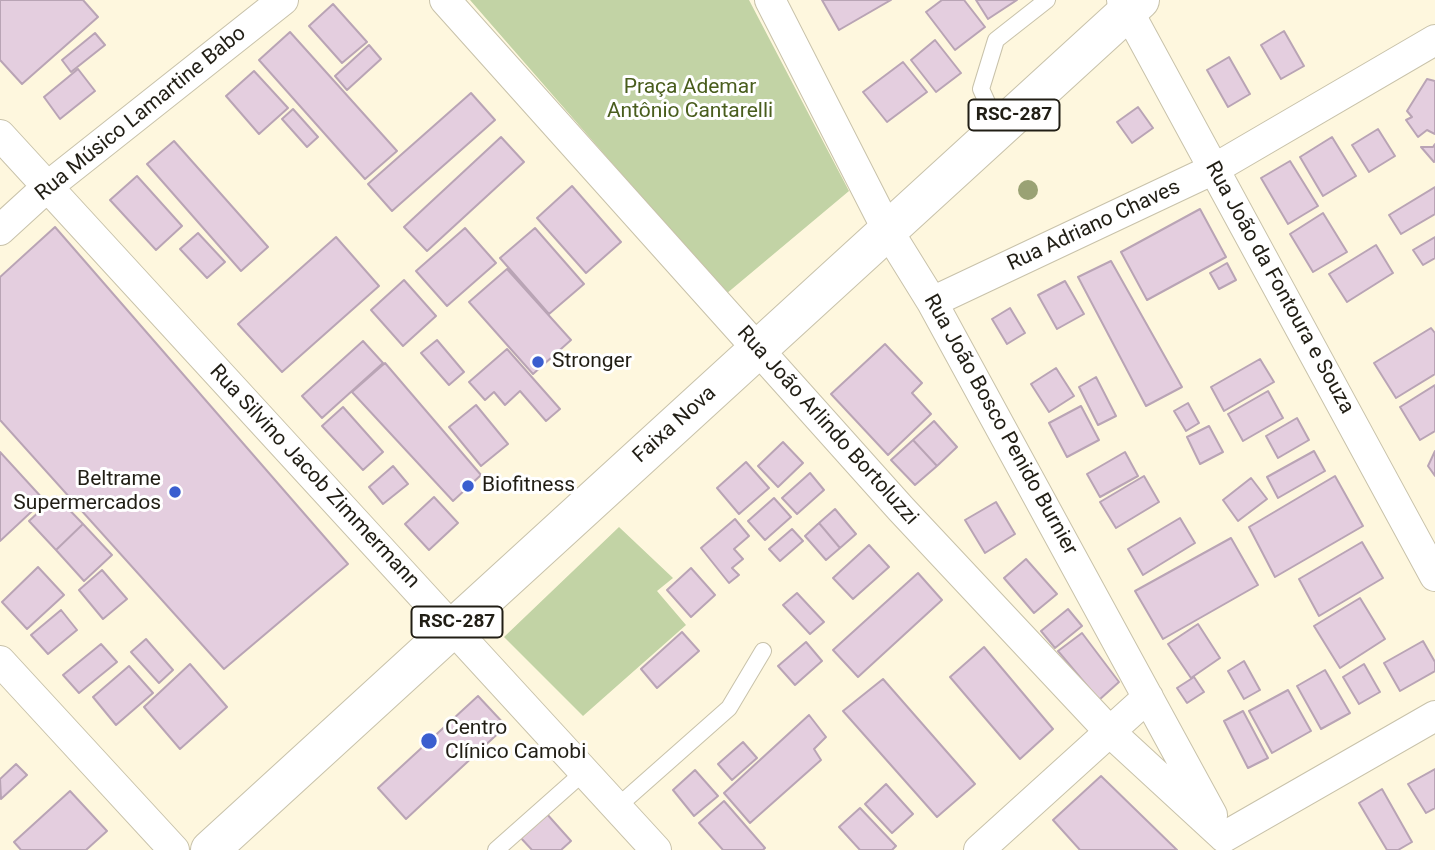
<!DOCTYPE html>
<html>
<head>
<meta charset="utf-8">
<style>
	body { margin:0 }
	canvas { display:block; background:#fef7de }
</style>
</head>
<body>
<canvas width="1435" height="850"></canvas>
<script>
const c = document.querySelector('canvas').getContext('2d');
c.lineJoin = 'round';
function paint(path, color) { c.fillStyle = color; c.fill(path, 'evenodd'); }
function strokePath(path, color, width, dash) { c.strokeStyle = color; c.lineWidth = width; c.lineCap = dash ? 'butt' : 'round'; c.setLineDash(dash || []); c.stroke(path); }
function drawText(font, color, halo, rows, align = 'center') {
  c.font = font + ' Roboto,sans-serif'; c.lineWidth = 6; c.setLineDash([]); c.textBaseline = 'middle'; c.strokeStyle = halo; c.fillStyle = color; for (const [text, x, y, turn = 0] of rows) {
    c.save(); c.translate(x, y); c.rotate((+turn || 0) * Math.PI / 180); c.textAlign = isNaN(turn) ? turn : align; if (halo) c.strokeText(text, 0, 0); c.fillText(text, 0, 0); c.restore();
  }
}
paint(new Path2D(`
	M470,0H749L849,191L726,294Z
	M619,527L673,578L657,591L686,625L583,716L504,637Z`), '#c2d3a5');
const building = new Path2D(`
	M0,0H83L98,17L22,84L0,60Z
	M822,0H891L839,30Z
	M942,0H964L985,27L955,50L926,12Z
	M976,0H1017L988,19Z
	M333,4L367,42L342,63L309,26Z
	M1284,31L1304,66L1281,79L1261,45Z
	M290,32L397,151L365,179L259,60Z
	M95,33L105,45L71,72L62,60Z
	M935,40L961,73L936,92L911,60Z
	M369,45L381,59L347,90L335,76Z
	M1229,57L1250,94L1228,107L1207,70Z
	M903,62L927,92L887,122L863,92Z
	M78,69L95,91L60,119L44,97Z
	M254,71L288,108L259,134L226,96Z
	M1427,79L1435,81V134L1427,130L1418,137L1406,120L1412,117L1407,111Z
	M471,93L495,120L392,211L368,184Z
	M1138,107L1153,128L1132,143L1117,122Z
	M293,109L318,137L307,147L282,119Z
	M1378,129L1395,156L1369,172L1352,145Z
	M501,137L524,162L427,251L404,227Z
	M1332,137L1356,176L1323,196L1300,157Z
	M174,141L268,247L241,271L147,164Z
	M1435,144V161L1434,162L1421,147H1433Z
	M1290,161L1318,206L1288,224L1261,178Z
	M137,176L182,226L156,250L110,200Z
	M572,186L621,242L586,273L537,218Z
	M1435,187V214L1401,234L1389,215Z
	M1200,209L1226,257L1147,300L1121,252Z
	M1323,213L1347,252L1313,272L1290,234Z
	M55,227L348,564L224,669L0,420V277Z
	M465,228L496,263L447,306L416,271Z
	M535,228L584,284L549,314L500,258Z
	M198,233L225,262L207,278L180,249Z
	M336,237L379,286L282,372L238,324Z
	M1435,237V258L1423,265L1413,250Z
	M1376,245L1393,273L1347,302L1329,274Z
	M1111,261L1182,387L1146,406L1078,277Z
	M1227,263L1236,280L1219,289L1210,273Z
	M507,269L571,340L533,374L469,302Z
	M404,280L436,316L403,346L371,310Z
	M1065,281L1084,314L1057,329L1038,295Z
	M1010,308L1025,333L1007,344L992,319Z
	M1431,328L1435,333V374L1396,398L1374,363Z
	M437,340L464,372L449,385L421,353Z
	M363,341L383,363L322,418L302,396Z
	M885,344L922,383L912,393L931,414L888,455L831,394Z
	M507,349L560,409L546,421L520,391L505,405L494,392L485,400L469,382Z
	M1260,359L1274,382L1224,411L1211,387Z
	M385,363L481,475L453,501L352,392Z
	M1056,368L1074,396L1049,412L1031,384Z
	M1096,377L1116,416L1098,425L1079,387Z
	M1435,385V431L1420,440L1400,407Z
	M1268,391L1283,418L1243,441L1228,414Z
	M1188,403L1199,423L1186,431L1174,411Z
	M476,405L508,444L481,466L449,427Z
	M1081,406L1099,440L1067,457L1049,423Z
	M343,407L383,452L363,470L322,426Z
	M1297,418L1309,440L1278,458L1266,436Z
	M934,421L957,447L937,466L913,440Z
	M1209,426L1223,452L1200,464L1187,437Z
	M913,440L937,466L915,485L891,460Z
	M783,442L803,463L778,487L758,466Z
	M1314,451L1325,471L1278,498L1267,477Z
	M1435,451V476L1428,466Z
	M0,452L44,500L0,541Z
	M1125,452L1138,476L1100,497L1087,474Z
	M746,462L769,488L739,514L717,488Z
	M393,466L408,484L383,504L369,487Z
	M810,473L824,490L797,514L782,498Z
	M1144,476L1159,502L1116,528L1100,502Z
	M1335,476L1363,526L1275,577L1249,527Z
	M1251,478L1267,499L1238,521L1223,500Z
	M56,496L83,524L56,550L29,521Z
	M434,497L458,523L429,550L405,524Z
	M774,498L791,517L765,540L748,521Z
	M996,502L1015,534L985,553L965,520Z
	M835,509L856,534L840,548L819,523Z
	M1180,518L1195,543L1143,575L1128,549Z
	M735,519L749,536L734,549L743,559L732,568L739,575L729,583L701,548Z
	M819,523L840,548L826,560L805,536Z
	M83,524L112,555L84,581L56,550Z
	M792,529L803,541L780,561L769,549Z
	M1231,538L1258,585L1163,639L1135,591Z
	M1362,542L1383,578L1319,616L1299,579Z
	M869,545L889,567L853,599L833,578Z
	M1026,559L1057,594L1034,613L1004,578Z
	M38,567L64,595L27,629L2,602Z
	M691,568L715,595L691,617L667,590Z
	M102,570L127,599L103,619L79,590Z
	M918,573L942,600L858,677L833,650Z
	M797,593L824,622L810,634L783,605Z
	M1360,598L1385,639L1340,668L1314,626Z
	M1068,609L1082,626L1055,648L1041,631Z
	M61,610L77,630L48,654L31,635Z
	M1198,624L1220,658L1191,678L1168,644Z
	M682,632L699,651L657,688L641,669Z
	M1082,633L1119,682L1099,700L1058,651Z
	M146,639L173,670L159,683L131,652Z
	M1423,641L1435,662V671L1400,691L1384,663Z
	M806,642L822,661L795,685L778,666Z
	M101,644L117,662L79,693L63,675Z
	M984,647L1053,729L1020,759L950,677Z
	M1244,661L1260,690L1244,699L1228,671Z
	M190,664L227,707L180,749L144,707Z
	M1364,664L1380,692L1359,704L1343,677Z
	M129,666L153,693L116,725L93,697Z
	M1325,670L1350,713L1321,729L1297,686Z
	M1194,677L1204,692L1187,703L1177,688Z
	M883,679L975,784L937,817L843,711Z
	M1288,690L1311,731L1272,753L1249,711Z
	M478,696L506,726L406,819L378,788Z
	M1243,711L1268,758L1248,768L1224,721Z
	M809,715L826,737L814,749L821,760L750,823L724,793Z
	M743,742L757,758L732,780L718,764Z
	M16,764L27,775L1,799L0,779Z
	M1435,769V808L1426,813L1408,784Z
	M695,770L718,796L694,816L673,790Z
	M1101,776L1177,850H1080L1053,820Z
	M886,784L913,814L892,833L865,804Z
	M1382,789L1412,842L1398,850H1387L1359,803Z
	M70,791L107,831L86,850H21L14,842Z
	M724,801L765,848L763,850H723L699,823Z
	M860,808L896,846L892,850H860L839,827Z
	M546,813L571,841L561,850H532L520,837Z`);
paint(building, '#e4cedf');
strokePath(building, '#b9a4b5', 2);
const service = new Path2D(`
	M998,127L981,89L996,40L1047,0
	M617,807L729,708L763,651
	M496,850L584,772`);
const minor = new Path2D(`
	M445,0L901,509L1110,732L1224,837
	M770,0L888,231L932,302L1212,815
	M1122,0L1435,576
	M0,135L656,850
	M0,230L47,187L283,0
	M932,302L1214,169L1435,40
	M0,661L174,850
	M1224,837L1435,716
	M979,850L1148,697`);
const trunk = new Path2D(`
	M210,850L1140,0`);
strokePath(service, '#c8c2aa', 18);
strokePath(minor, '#c8c2aa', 32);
strokePath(trunk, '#c8c2aa', 40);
strokePath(service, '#fff', 16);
strokePath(minor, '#fff', 30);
strokePath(trunk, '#fff', 38);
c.fillStyle = '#9aa274';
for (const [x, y] of [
	[1028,190]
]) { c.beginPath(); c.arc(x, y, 10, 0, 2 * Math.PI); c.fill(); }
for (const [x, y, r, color] of [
	[538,362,7,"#3a5ecf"],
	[468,486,7,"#3a5ecf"],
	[175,492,7,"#3a5ecf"],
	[429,741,9,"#3a5ecf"]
]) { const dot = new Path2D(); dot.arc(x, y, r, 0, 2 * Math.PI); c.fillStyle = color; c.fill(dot); strokePath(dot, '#fff', 2.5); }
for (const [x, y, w] of [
	[1014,115,91],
	[457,622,91]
]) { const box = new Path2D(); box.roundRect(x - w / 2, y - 15.5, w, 31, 5); c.fillStyle = '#fff'; c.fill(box); strokePath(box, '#211e15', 2); }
drawText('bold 19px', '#211e15', null, [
	["RSC-287",1014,115],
	["RSC-287",457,622]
]);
drawText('21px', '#495d1d', '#fff', [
	["Praça Ademar",690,88],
	["Antônio Cantarelli",690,112]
]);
drawText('21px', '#211e15', '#fff', [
	["Rua Músico Lamartine Babo",141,114,-39],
	["Rua Adriano Chaves",1094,226,-25],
	["Rua João da Fontoura e Souza",1279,288,61],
	["Faixa Nova",675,425,-42],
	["Rua João Bosco Penido Burnier",1000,425,61],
	["Rua João Arlindo Bortoluzzi",827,426,48],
	["Rua Silvino Jacob Zimmermann",314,477,47]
]);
drawText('21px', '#211e15', '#fff', [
	["Stronger",552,362],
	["Beltrame",161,480,"right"],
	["Supermercados",161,504,"right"],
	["Biofitness",482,486],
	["Centro",445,729],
	["Clínico Camobi",445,753]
], 'left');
</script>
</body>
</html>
